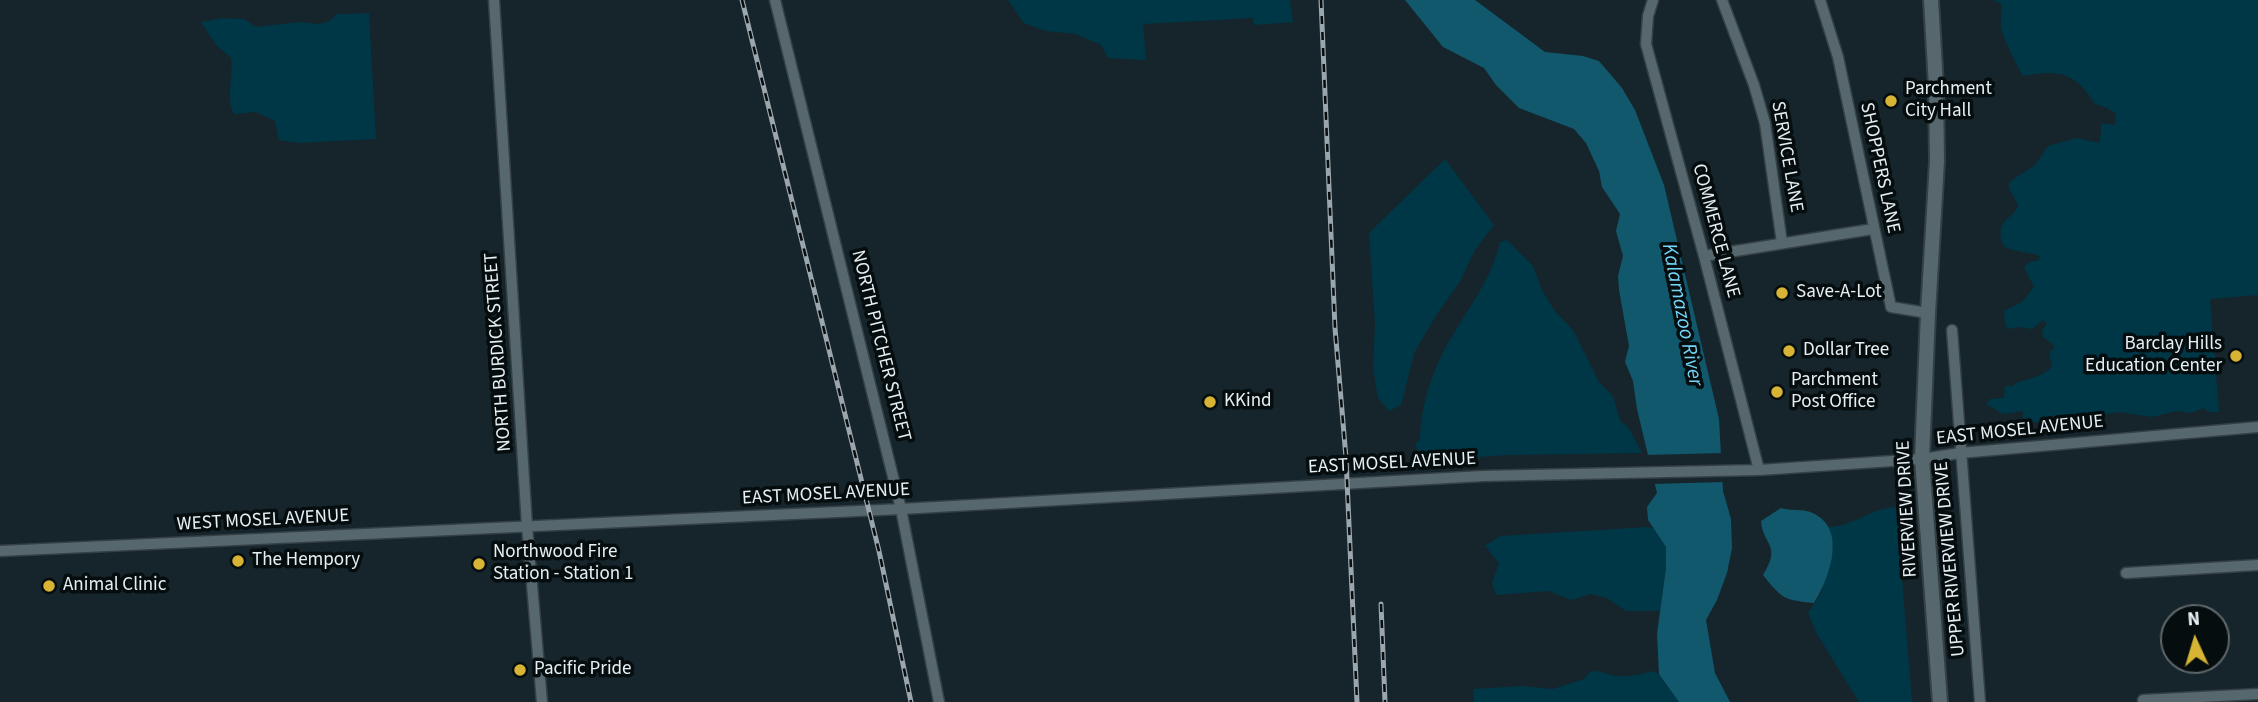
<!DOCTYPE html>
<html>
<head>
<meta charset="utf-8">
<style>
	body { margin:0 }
	#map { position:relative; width:2258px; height:702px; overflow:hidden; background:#15252b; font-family:"Source Sans 3",sans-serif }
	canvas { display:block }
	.north { position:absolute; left:2160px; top:604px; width:70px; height:70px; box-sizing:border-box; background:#060d0f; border:2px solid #5f676b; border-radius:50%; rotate:356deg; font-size:19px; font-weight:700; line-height:28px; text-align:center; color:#e5eff4 }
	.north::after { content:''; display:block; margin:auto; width:24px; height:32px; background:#d7b434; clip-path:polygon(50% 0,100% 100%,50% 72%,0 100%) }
</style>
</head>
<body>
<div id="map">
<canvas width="2258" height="702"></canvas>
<div class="north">N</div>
</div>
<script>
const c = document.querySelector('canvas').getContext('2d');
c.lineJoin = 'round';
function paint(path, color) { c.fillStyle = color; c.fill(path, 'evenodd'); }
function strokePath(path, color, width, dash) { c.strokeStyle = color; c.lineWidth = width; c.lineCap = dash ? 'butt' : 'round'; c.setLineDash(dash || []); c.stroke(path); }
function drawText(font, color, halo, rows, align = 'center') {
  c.font = font + ' "Source Sans 3",sans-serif'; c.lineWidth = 7; c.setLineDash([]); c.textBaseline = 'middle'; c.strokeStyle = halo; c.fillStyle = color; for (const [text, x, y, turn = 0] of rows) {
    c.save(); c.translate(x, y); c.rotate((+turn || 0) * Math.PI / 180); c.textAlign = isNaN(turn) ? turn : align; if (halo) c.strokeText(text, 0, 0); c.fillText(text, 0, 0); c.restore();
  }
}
paint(new Path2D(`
	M1008,0H1290L1293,22L1254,25L1253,18L1143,24L1146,60L1108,58L1101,45L1076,34L1046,31L1024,23Z
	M1994,0H2258V295L2210,299L2219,412H2208L2204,408L2191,413L2176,411L2152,417L2119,412L2058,422H2023V411L2003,414L1986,404L1990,399L2004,398L2005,386H2014L2015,383C2029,379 2041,377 2052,367L2049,353L2055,346L2043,337L2042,330L2047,324L2043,320L2032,329L2018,327L2010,329L2005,326L2004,311L2022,302L2034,287L2024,267L2031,261H2037L2040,256C2032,253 2013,251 2007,248C1999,244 1999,228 2004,222C2011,214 2013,217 2018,205L2009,188V182L2035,165L2048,146L2077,138L2099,143L2101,134V123L2115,125L2116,114L2107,108L2095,104C2076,72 2058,69 2023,76C2018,68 2002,36 2001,27C2000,20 2002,12 2001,4Z
	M369,13L376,139L297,143L279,140L275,121L256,112L234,114C225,97 234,76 231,58L216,45L201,22L223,18L244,19L256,27L299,22L319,24L330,21L336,14Z
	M1445,159L1494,225L1475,250L1459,283L1437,314L1414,353L1401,405L1389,411L1378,398L1373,368L1375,325L1369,233Z
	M1507,240L1533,266L1542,290L1554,310L1573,330L1599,382L1613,396L1620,421L1628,427L1642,453L1508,455L1418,461L1419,456L1415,444L1420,440C1421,402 1434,365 1454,333C1472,303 1492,277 1500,242Z
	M1896,507L1899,518L1900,555L1912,702H1859L1817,634L1808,613L1821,593L1833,547L1827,527C1853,527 1871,508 1896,507Z
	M1648,527L1653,528L1666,547V568L1660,611H1626L1607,598L1591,594L1571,600L1549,591L1496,595L1492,583L1499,563L1485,546L1500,536Z
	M1591,671C1605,671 1609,676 1619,676C1631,677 1642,674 1653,671L1659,674L1679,702H1474L1473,689L1522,686L1553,689L1584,679Z`), '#003747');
paint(new Path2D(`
	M1405,0H1475L1545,52L1583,56L1599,61L1622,88L1635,110L1664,185L1719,419L1723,491L1731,519L1732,548L1727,573L1717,600L1706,620L1715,673L1730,702H1679L1659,674L1657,634L1666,568V547L1648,520L1647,507L1657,493L1637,409L1633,381L1625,362L1629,346L1619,290L1618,276L1623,256L1616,231L1620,214L1602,187L1599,171L1586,143L1574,129L1519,108L1496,85L1484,68L1443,47Z
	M1781,508C1794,512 1805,507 1818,516C1846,534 1828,581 1814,603C1784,600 1782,599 1763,575C1782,544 1763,546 1761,521Z`), '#11586d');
paint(new Path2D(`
	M1724,453L1725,482L1651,484L1644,455Z`), '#15252b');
const street = new Path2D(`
	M494,0L527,526L542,702
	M775,0L901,509L939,702
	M1653,0L1648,16L1646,44L1704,256L1759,470
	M1722,0L1754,85L1765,123L1782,243
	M1820,0L1838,57L1891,307L1928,313
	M1704,256L1873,229
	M1952,330L1980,702
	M0,551L901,509L1483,476L1759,470L1922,459L1960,453L2258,427
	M2126,573L2258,565
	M2143,700L2258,694`);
const secondary = new Path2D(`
	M1931,0L1936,86L1937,161L1928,313L1922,459L1940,702`);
strokePath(street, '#344044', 13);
strokePath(secondary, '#344044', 18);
strokePath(street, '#56676e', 10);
strokePath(secondary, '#56676e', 14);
const rail = new Path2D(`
	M742,0L879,551L911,702
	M1321,0L1335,328L1346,458L1357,702
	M1381,604L1385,702`);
strokePath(rail, '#9aa6ab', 5);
strokePath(rail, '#060d0f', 2.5, [8]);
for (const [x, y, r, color] of [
	[1891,101,7,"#d7b434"],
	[1782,293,7,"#d7b434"],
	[1789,351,7,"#d7b434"],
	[2236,356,7,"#d7b434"],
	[1777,392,7,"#d7b434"],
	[1210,402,7,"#d7b434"],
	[238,561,7,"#d7b434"],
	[479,564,7,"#d7b434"],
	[49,586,7,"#d7b434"],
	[520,670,7,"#d7b434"]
]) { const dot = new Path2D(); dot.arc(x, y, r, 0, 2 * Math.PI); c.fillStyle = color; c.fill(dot); strokePath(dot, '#060d0f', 2.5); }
drawText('19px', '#e5eff4', '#060d0f', [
	["Parchment",1905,90],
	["City Hall",1905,112],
	["Save-A-Lot",1796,293],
	["Barclay Hills",2222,345,"right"],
	["Education Center",2222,367,"right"],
	["Dollar Tree",1803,351],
	["Parchment",1791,381],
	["Post Office",1791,403],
	["KKind",1224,402],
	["Northwood Fire",493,553],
	["Station - Station 1",493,575],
	["The Hempory",252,561],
	["Animal Clinic",63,586],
	["Pacific Pride",534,670]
], 'left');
drawText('19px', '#e5eff4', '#060d0f', [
	["SERVICE LANE",1786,157,80],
	["SHOPPERS LANE",1879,168,78],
	["COMMERCE LANE",1715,231,75],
	["NORTH PITCHER STREET",880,346,76],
	["NORTH BURDICK STREET",499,352,-94],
	["EAST MOSEL AVENUE",2020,431,-6],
	["EAST MOSEL AVENUE",1392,464,-3],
	["EAST MOSEL AVENUE",826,495,-3],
	["RIVERVIEW DRIVE",1908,509,-93],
	["WEST MOSEL AVENUE",263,521,-3],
	["UPPER RIVERVIEW DRIVE",1951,559,-95]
]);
drawText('italic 21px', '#73d5f8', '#060d0f', [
	["Kalamazoo River",1681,315,79]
]);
</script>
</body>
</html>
